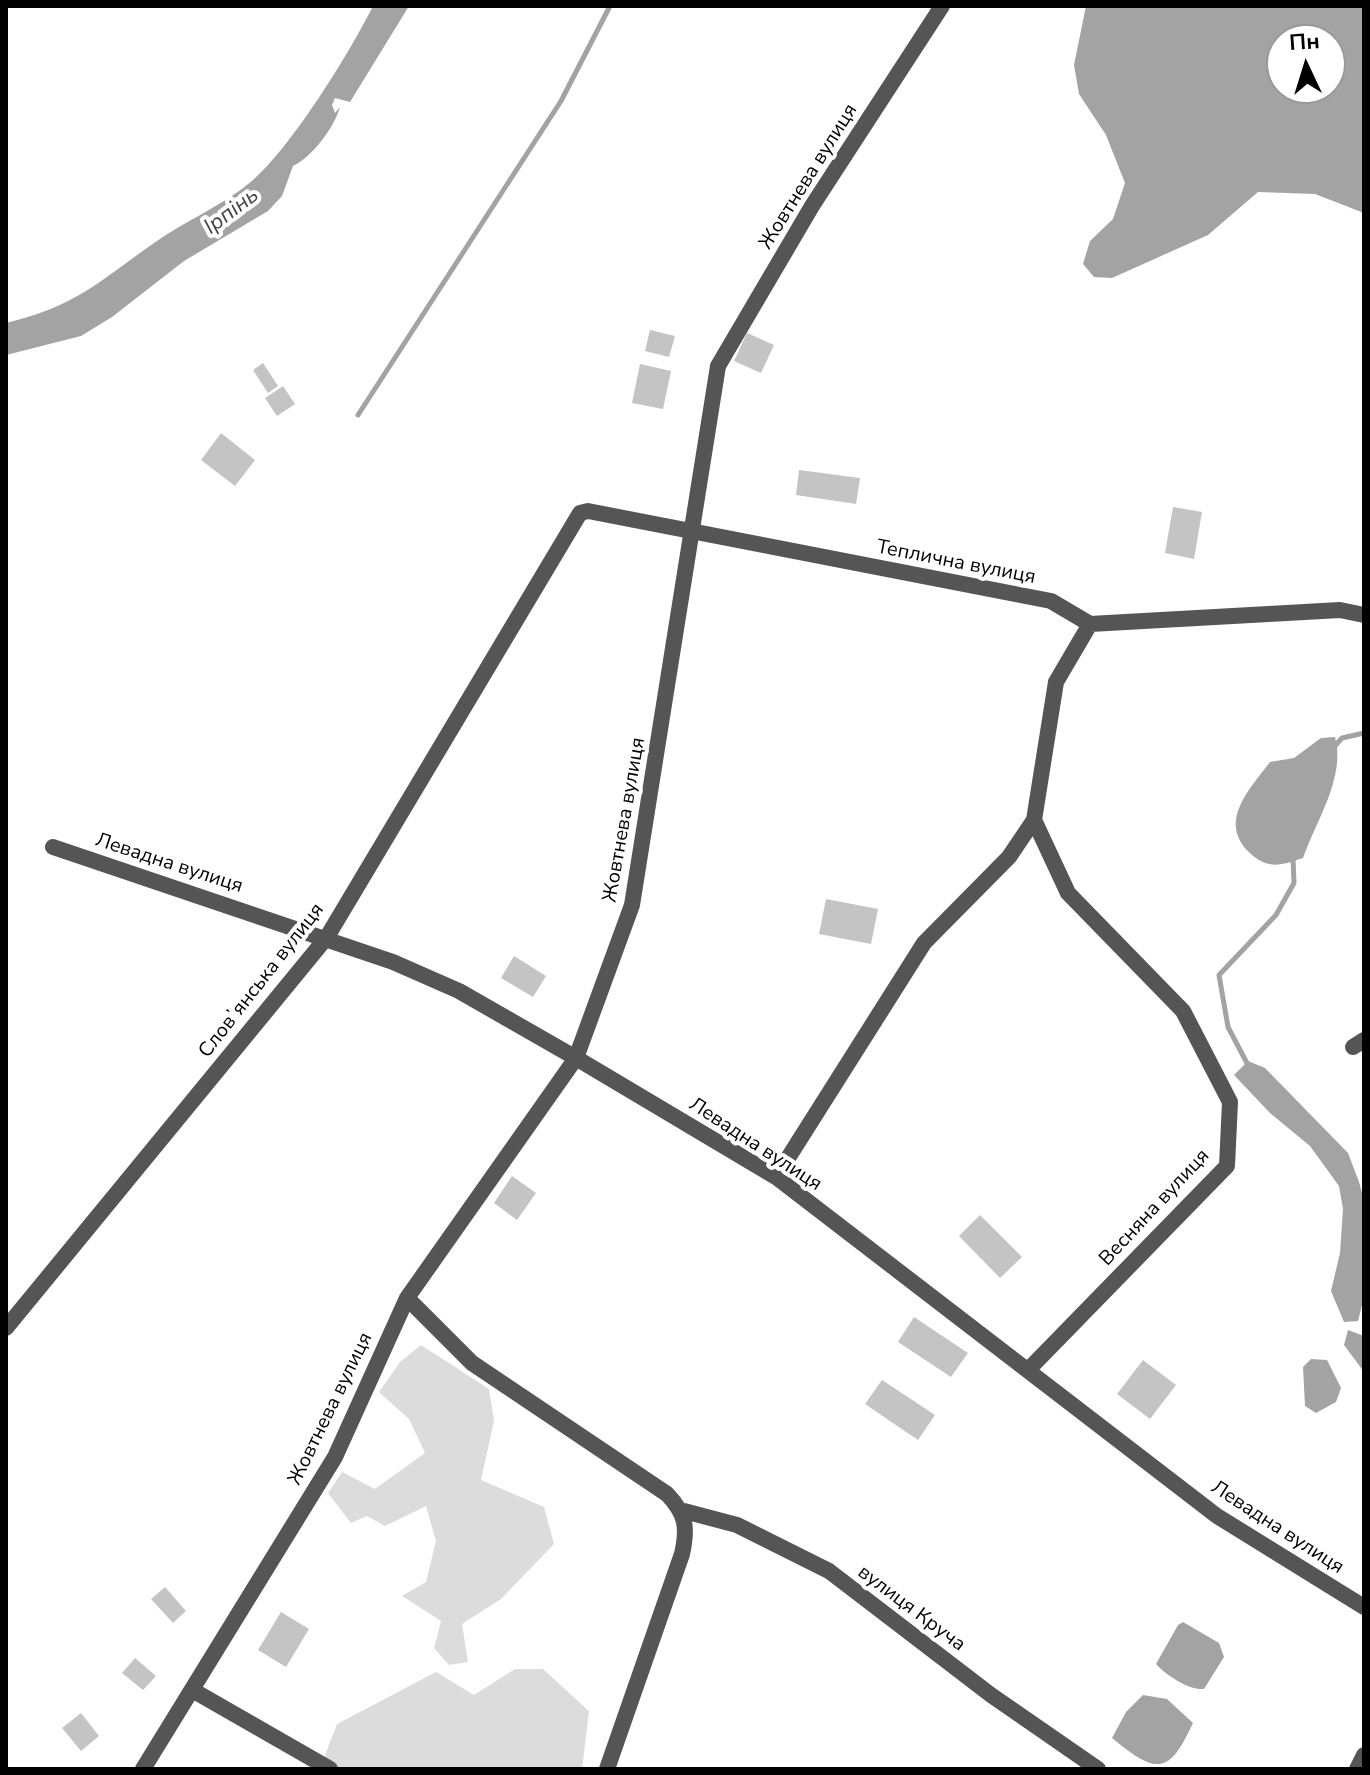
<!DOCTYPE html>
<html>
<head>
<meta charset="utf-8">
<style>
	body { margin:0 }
	#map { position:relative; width:1370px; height:1775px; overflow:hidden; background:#fff; font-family:"Nunito Sans",sans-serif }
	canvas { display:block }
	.frame { position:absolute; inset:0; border:8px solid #000; pointer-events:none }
	.north { position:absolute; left:1266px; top:24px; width:80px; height:80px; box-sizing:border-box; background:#fff; border:2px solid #999; border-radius:50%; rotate:356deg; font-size:22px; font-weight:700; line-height:32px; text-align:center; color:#000 }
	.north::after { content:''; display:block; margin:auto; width:28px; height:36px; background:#000; clip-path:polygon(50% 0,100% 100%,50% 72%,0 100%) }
</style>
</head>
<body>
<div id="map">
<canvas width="1370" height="1775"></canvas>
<div class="frame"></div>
<div class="north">Пн</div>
</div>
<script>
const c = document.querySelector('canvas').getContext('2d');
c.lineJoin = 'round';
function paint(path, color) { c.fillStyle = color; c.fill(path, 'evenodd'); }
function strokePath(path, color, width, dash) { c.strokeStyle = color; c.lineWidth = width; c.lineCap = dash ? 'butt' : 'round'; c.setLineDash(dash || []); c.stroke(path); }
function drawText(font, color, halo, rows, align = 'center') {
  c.font = font + ' "Nunito Sans",sans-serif'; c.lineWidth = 8; c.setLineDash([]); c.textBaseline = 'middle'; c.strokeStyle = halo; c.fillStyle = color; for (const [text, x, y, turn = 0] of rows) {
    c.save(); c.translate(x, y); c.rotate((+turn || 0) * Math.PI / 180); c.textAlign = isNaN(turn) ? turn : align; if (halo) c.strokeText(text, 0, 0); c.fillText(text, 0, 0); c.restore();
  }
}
paint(new Path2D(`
	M421,1345L489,1389L494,1421L481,1480L544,1507L554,1544L501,1599L462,1624L468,1662L449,1665L434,1648L441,1621L402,1596L426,1582L436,1541L426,1506L385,1526L367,1516L351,1523L328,1493L342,1472L375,1489L425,1453L409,1419L379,1392L400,1362Z
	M515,1669H543L589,1711L582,1769H327L322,1763L337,1724L436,1672L474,1695Z`), '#dcdcdc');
paint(new Path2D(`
	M373,6H409L350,102L335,98L332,105L335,113L340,107C334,128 312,157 293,166L282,196L268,211L184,261L112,317L81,336L6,355V323C76,306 97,283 154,243C185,221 222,206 252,181C292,146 349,54 373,6Z
	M1086,6H1364V213L1315,194L1258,192L1208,235L1112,278L1094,277L1083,264L1090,241L1113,219L1125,183L1106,135L1079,94L1074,65ZM1330,40V88H1282V40Z
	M1335,737C1346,777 1316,821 1303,858C1282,865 1269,870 1251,854C1217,823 1248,791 1270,762L1294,758L1321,738Z
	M1248,1061L1265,1068L1348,1153L1359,1182L1364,1200V1297L1358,1321L1344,1322L1331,1291L1340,1253L1343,1209L1339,1186L1310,1146L1270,1113L1234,1075Z
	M1348,1330L1364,1336V1372L1344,1345Z
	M1311,1359L1327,1360L1341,1388L1336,1402L1316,1413L1305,1406L1303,1367Z
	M1183,1622L1219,1643L1224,1657L1204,1689C1188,1690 1166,1675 1156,1664L1178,1625Z
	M1143,1695L1167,1699L1193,1723C1169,1775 1157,1775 1112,1738L1126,1712Z`), '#a3a3a3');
strokePath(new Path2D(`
	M358,415L561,101L610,6
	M1333,748L1342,738L1364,733
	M1249,1067L1228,1027L1219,975L1276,915L1294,883L1293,858`), '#a3a3a3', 5);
paint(new Path2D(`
	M650,330L675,336L669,357L645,351Z
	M747,333L774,345L761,373L734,361Z
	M263,363L278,386L268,393L253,370Z
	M640,364L671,371L663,409L632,403Z
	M283,386L295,404L277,416L265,398Z
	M221,433L255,460L235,486L201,460Z
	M799,470L860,478L856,504L796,495Z
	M1173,507L1202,512L1194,559L1165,553Z
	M826,899L878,909L871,944L819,934Z
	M514,956L546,976L533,997L501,978Z
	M512,1176L536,1193L517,1220L494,1203Z
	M980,1215L1022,1257L1000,1278L959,1236Z
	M914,1317L968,1353L951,1377L898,1342Z
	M1143,1360L1176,1385L1150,1419L1117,1394Z
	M882,1380L935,1415L918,1440L865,1404Z
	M165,1587L186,1611L173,1623L151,1599Z
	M281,1612L309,1629L286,1667L258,1650Z
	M135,1658L156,1676L143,1690L122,1673Z
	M81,1713L99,1736L81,1751L62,1728Z`), '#c4c4c4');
strokePath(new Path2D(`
	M53,847L393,962L459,991L576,1058L776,1177L1217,1516L1364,1607
	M1353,1047L1364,1040
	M776,1177L924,943L1009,857L1034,820
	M407,1298L472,1363L667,1494C686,1514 688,1527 682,1554L607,1769
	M6,1328L327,937L580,513L588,511L1051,601L1090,624L1340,610L1364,615
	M1029,1369L1227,1166L1230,1102L1183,1011L1068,893L1034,820L1056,682L1090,624
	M684,1511L737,1525L829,1571L991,1695L1098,1769
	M194,1691L330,1769
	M143,1769L335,1457L407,1298L576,1058L632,905L718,366L812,206L942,6
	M1357,1769L1364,1755`), '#555', 16);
drawText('20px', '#000', '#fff', [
	["Жовтнева вулиця",809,177,-58],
	["Теплична вулиця",956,563,11],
	["Жовтнева вулиця",625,820,-80],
	["Левадна вулиця",169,864,18],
	["Словʼянська вулиця",262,981,-52],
	["Левадна вулиця",755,1145,33],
	["Весняна вулиця",1155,1208,-47],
	["Жовтнева вулиця",331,1409,-64],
	["Левадна вулиця",1277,1528,33],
	["вулиця Круча",911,1609,37]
]);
drawText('italic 22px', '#444', '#fff', [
	["Ірпінь",232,212,-37]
]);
</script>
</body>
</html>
